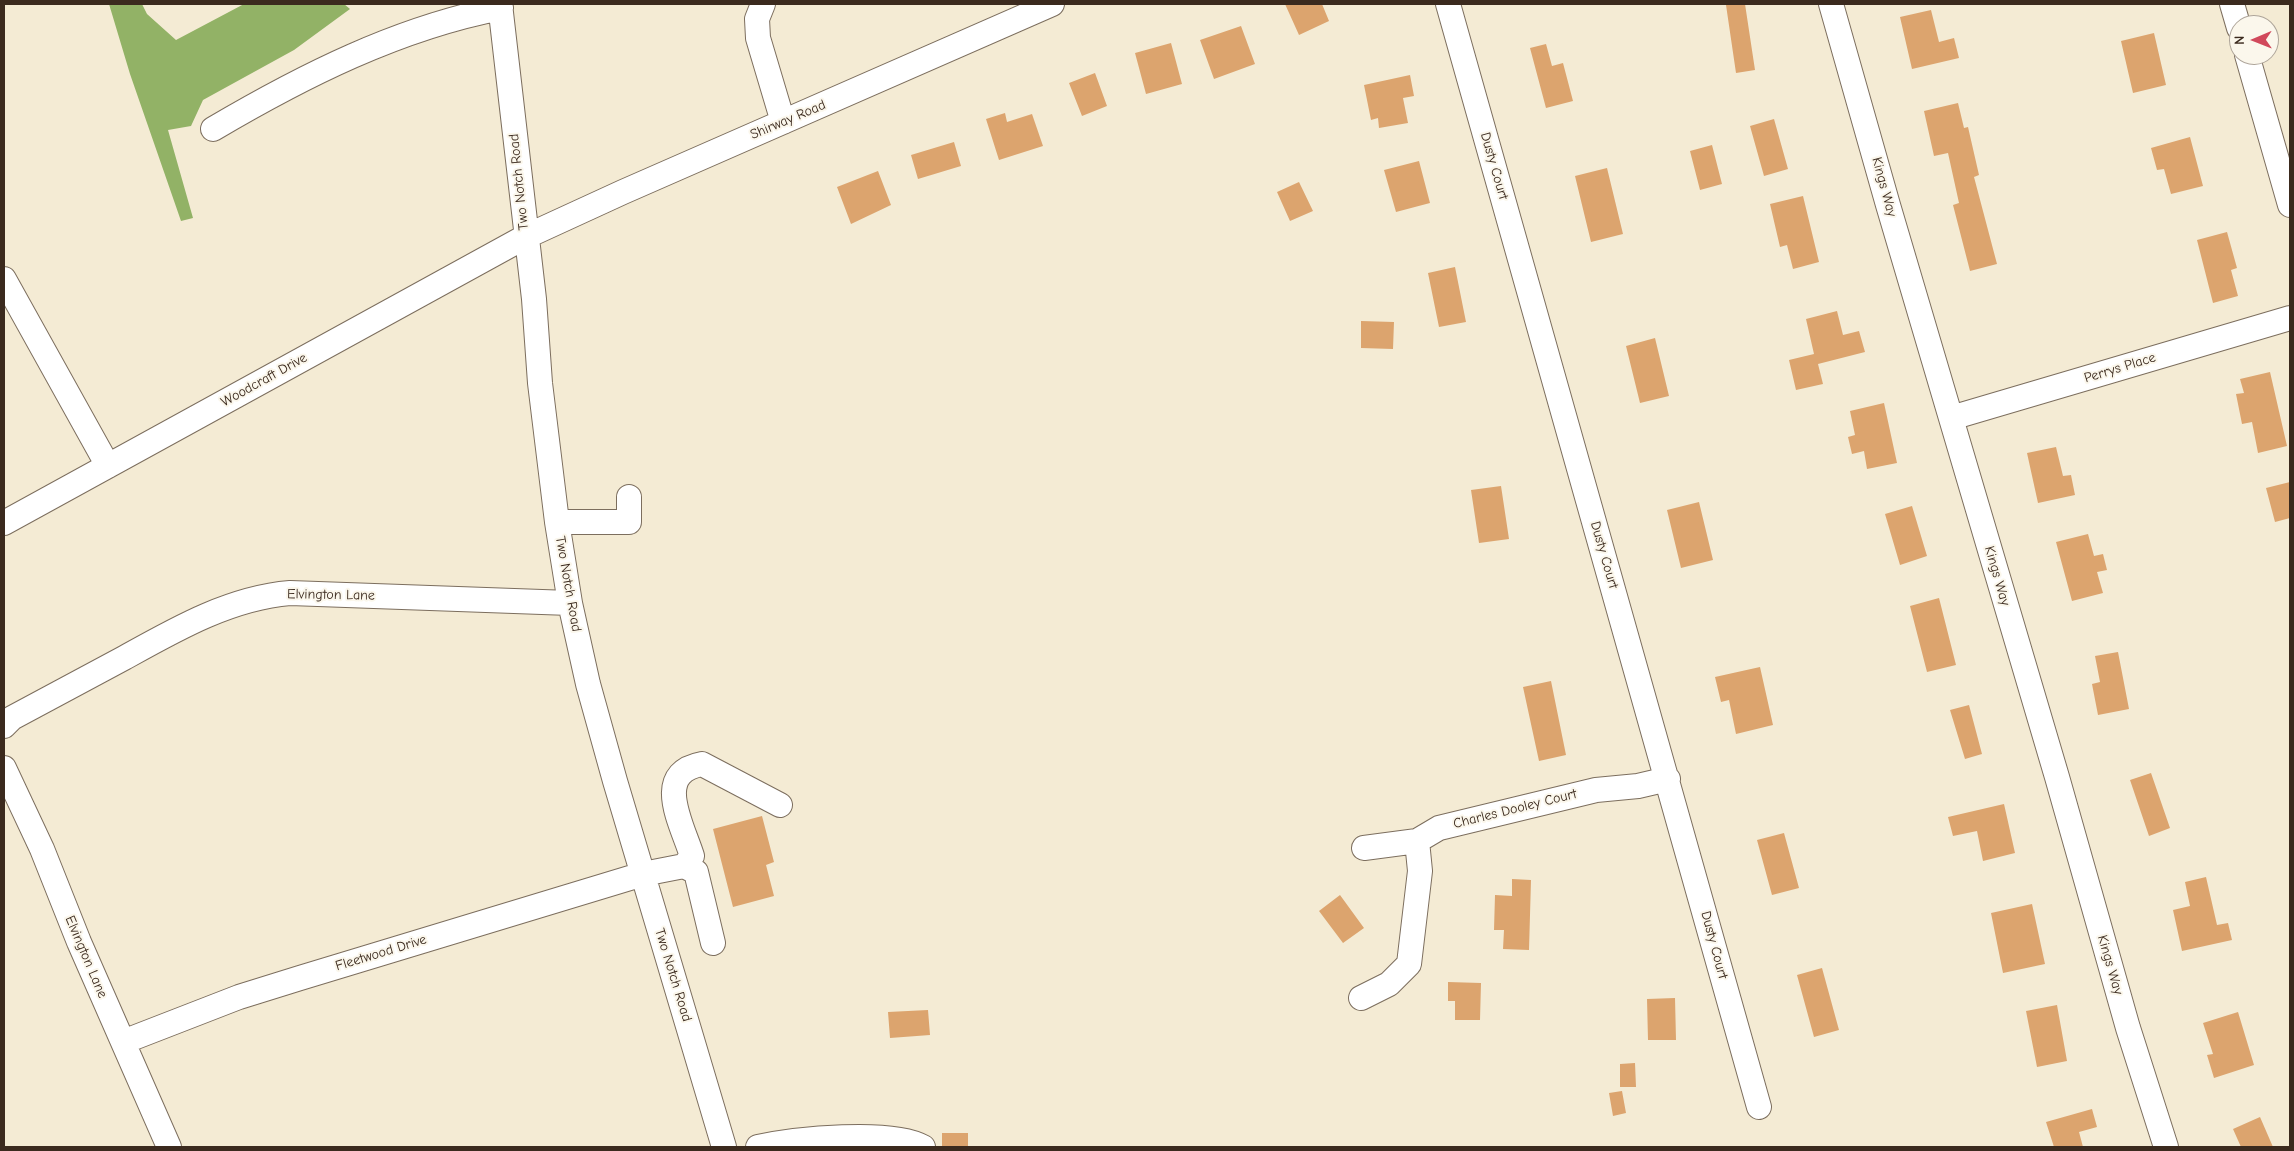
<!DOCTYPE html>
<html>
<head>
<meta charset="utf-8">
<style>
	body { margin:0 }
	#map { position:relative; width:2294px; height:1151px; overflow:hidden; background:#f4ebd4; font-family:"Comic Neue",sans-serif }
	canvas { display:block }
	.frame { position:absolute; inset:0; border:5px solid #3b2a1e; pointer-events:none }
	.north { position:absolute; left:2229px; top:15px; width:50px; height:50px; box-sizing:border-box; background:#fbf7ec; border:1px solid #aea59a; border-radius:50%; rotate:269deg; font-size:14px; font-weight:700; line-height:20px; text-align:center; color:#3b2a1e }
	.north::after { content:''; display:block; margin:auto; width:18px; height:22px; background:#d1495b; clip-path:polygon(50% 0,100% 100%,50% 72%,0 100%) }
</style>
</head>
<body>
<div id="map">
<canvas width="2294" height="1151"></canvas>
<div class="frame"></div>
<div class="north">N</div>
</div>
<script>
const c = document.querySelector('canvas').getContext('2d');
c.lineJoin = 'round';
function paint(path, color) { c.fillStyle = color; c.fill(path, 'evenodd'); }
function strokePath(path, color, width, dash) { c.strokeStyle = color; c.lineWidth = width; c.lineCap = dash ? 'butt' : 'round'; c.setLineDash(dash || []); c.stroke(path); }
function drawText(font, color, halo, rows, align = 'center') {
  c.font = font + ' "Comic Neue",sans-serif'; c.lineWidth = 4; c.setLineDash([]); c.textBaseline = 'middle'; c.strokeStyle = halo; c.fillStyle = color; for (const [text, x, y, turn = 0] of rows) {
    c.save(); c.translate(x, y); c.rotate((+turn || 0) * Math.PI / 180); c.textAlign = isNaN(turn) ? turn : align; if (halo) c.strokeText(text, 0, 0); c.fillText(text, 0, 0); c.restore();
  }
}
paint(new Path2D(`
	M109,4H142L147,14L176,40L244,4H344L350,9L294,50L203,100L191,126L168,130L193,218L181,221L130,74Z`), '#92b266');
paint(new Path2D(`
	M1285,4H1322L1329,21L1299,35Z
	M1745,4L1755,70L1736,73L1726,5Z
	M1931,10L1939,42L1954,38L1959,58L1912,69L1900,17Z
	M1241,26L1255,64L1214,79L1200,40Z
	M2154,33L2166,85L2133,93L2121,41Z
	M1171,43L1182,84L1146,94L1135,53Z
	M1546,44L1552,66L1563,63L1573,101L1546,108L1530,48Z
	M1095,73L1107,106L1082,116L1069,83Z
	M1410,75L1414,96L1403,98L1408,123L1379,128L1378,118L1371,120L1364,85Z
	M1958,103L1964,128L1968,127L1979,175L1974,177L1997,264L1970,271L1953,205L1959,203L1948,153L1934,156L1924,111Z
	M1005,113L1007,122L1032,114L1043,146L999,160L986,119Z
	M1774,119L1788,169L1764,176L1750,126Z
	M2190,137L2203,186L2171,194L2164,169L2157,170L2151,148Z
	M954,142L961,166L918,179L911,155Z
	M1712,145L1722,184L1700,190L1690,151Z
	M1419,161L1430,203L1396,212L1384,170Z
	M1607,168L1623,234L1591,242L1575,176Z
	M878,171L891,205L851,224L837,187Z
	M1299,182L1313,211L1290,221L1277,192Z
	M1803,196L1819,262L1793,269L1787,245L1780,247L1770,204Z
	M2227,232L2237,268L2231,270L2238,296L2213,303L2197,240Z
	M1455,267L1466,322L1439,327L1428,273Z
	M1837,311L1843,335L1859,331L1865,352L1818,364L1823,384L1796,390L1789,360L1814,354L1806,319Z
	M1361,321L1394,322L1393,349L1361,348Z
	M1655,338L1669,396L1640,403L1626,346Z
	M2270,372L2287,446L2258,453L2252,422L2242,424L2236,394L2244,393L2240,379Z
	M1884,403L1897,463L1867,469L1864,451L1852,454L1848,437L1855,435L1850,411Z
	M2056,447L2063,476L2071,475L2075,495L2038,503L2027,453Z
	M2290,482V518L2275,522L2266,488Z
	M1501,486L1509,539L1479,543L1471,490Z
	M1699,502L1713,560L1681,568L1667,510Z
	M1912,506L1927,556L1900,565L1885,514Z
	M2088,534L2094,556L2103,554L2107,570L2097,572L2103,593L2072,601L2056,542Z
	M1939,598L1956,665L1927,672L1910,606Z
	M2118,652L2129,709L2098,715L2092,684L2100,682L2095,656Z
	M1760,667L1773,725L1736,734L1729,700L1721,702L1715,677Z
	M1551,681L1566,755L1539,761L1523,687Z
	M1969,705L1982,754L1965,759L1950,710Z
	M2151,773L2170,828L2149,836L2130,780Z
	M2004,804L2015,853L1983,861L1977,831L1953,836L1948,817Z
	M762,816L774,862L766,865L774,896L733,907L713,829Z
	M1784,833L1799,888L1772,895L1757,840Z
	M2206,877L2217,925L2228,923L2232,940L2182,951L2173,910L2190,906L2185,882Z
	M1512,879L1531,880L1529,950L1503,949L1504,930H1494L1495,895L1512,896Z
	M1340,895L1364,928L1343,943L1319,911Z
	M2032,904L2045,964L2003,973L1991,913Z
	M1822,968L1839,1030L1814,1037L1797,975Z
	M1448,982L1481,983L1480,1020H1455V1001H1448Z
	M1675,998L1676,1040H1648L1647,999Z
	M2057,1005L2067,1061L2037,1067L2026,1011Z
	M928,1010L930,1035L890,1038L888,1012Z
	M2238,1012L2254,1065L2214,1078L2207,1055L2213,1054L2203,1023Z
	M1635,1063L1636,1087H1620V1064Z
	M1622,1091L1626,1113L1613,1116L1609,1093Z
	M2092,1109L2097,1127L2079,1132L2083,1147H2054L2046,1122Z
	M2260,1117L2273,1147H2241L2233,1129Z
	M942,1133H968V1147H942Z`), '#dca46e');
const minor = new Path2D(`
	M500,4L534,299L540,383L557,522L570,603L588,684L615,781L724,1147
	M763,4L757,19L758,38L783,122
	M1448,4L1759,1107
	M1831,4L1888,205L2057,777L2128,1028L2166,1147
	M2232,4L2239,28
	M2247,55L2290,205
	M213,129C303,76 398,28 501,8
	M4,279L108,466
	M1951,418L2290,318
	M557,522H629V497
	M4,523L525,237L623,192L1052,4
	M4,726L12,718C49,698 87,678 124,658C176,629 230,598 290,593L570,603
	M4,768L42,849L79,942L169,1147
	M1364,848L1417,841L1439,828L1596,790L1638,786L1668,779
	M684,866L696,872L713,943
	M1361,998L1389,984L1409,964L1420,871L1417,841
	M123,1042L239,997L300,978L643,874L684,866L692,856C682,824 652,773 702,764L780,805
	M758,1147C795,1139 891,1129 923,1147`);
strokePath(minor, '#7c6e5e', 26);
strokePath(minor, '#fff', 24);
drawText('14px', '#3b2a1e', '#fbf7ec', [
	["Shirway Road",788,120,-23],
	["Dusty Court",1494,166,74],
	["Two Notch Road",519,182,-96],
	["Kings Way",1884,187,75],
	["Perrys Place",2120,368,-17],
	["Woodcraft Drive",264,380,-29],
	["Dusty Court",1604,555,74],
	["Kings Way",1997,576,74],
	["Two Notch Road",568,584,80],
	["Elvington Lane",331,595,1],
	["Charles Dooley Court",1515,809,-14],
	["Dusty Court",1714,945,75],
	["Fleetwood Drive",381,953,-17],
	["Elvington Lane",86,957,67],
	["Kings Way",2110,965,74],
	["Two Notch Road",673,975,73]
]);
</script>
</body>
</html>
